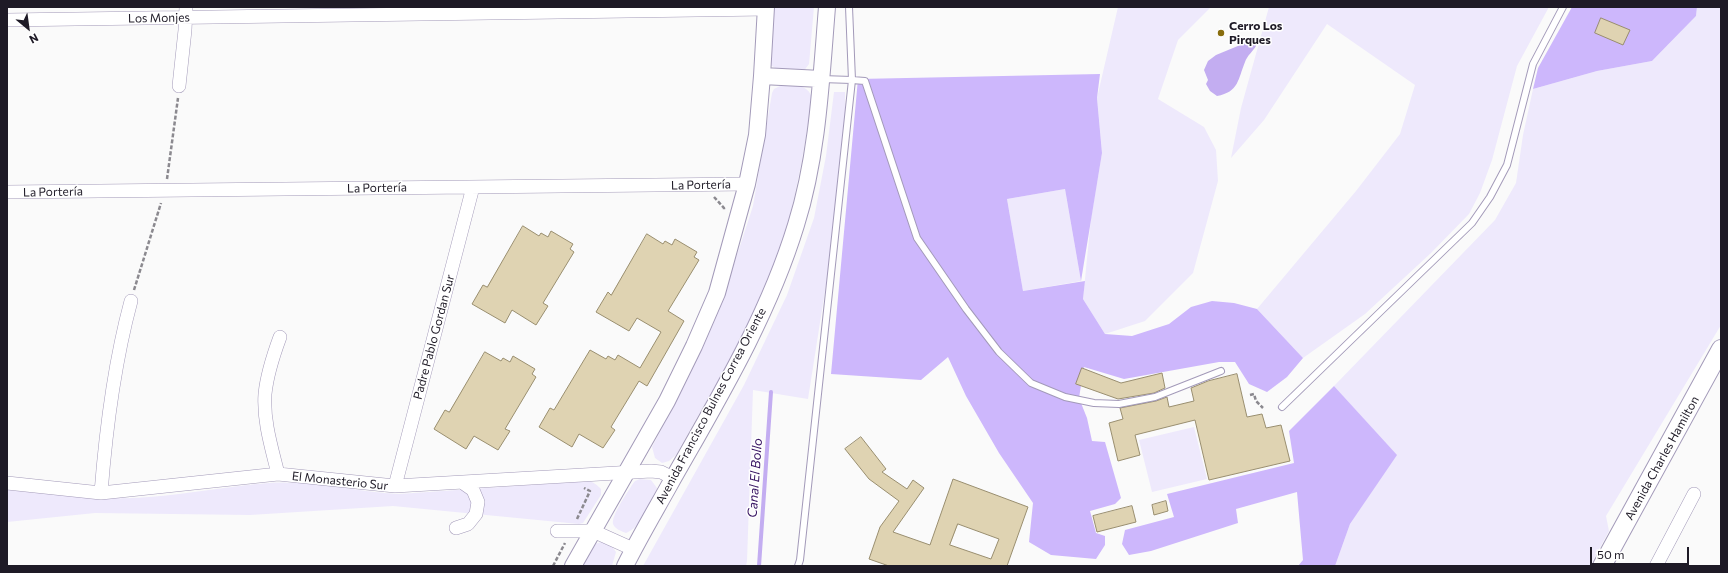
<!DOCTYPE html>
<html>
<head>
<meta charset="utf-8">
<style>
	body { margin:0 }
	#map { position:relative; width:1728px; height:573px; overflow:hidden; background:#fafafa; font-family:Commissioner,sans-serif }
	canvas { display:block }
	.frame { position:absolute; inset:0; border:8px solid #1e1a26; pointer-events:none }
	.north { position:absolute; left:8px; top:8px; width:40px; height:40px; -webkit-text-stroke:3px #fff; paint-order:stroke; rotate:151deg; font-size:11px; font-weight:700; line-height:16px; text-align:center; color:#1e1a26 }
	.north::after { content:''; display:block; margin:auto; width:14px; height:18px; background:#1e1a26; clip-path:polygon(50% 0,100% 100%,50% 72%,0 100%) }
	.scale { position:absolute; left:1590px; top:547px; width:99px; height:18px; box-sizing:border-box; border:2px solid #1e1a26; border-top:0; padding-left:5px; font-size:12px; line-height:14px; white-space:nowrap; color:#1e1a26; -webkit-text-stroke:3px #fff; paint-order:stroke }
</style>
</head>
<body>
<div id="map">
<canvas width="1728" height="573"></canvas>
<div class="frame"></div>
<div class="north">N</div>
<div class="scale">50 m</div>
</div>
<script>
const c = document.querySelector('canvas').getContext('2d');
c.lineJoin = 'round';
function paint(path, color) { c.fillStyle = color; c.fill(path, 'evenodd'); }
function strokePath(path, color, width, dash) { c.strokeStyle = color; c.lineWidth = width; c.lineCap = dash ? 'butt' : 'round'; c.setLineDash(dash || []); c.stroke(path); }
function drawText(font, color, halo, rows, align = 'center') {
  c.font = font + ' Commissioner,sans-serif'; c.lineWidth = 3; c.setLineDash([]); c.textBaseline = 'middle'; c.strokeStyle = halo; c.fillStyle = color; for (const [text, x, y, turn = 0] of rows) {
    c.save(); c.translate(x, y); c.rotate((+turn || 0) * Math.PI / 180); c.textAlign = isNaN(turn) ? turn : align; if (halo) c.strokeText(text, 0, 0); c.fillText(text, 0, 0); c.restore();
  }
}
paint(new Path2D(`
	M773,7H814L809,64L803,72L777,69L769,64Z
	M1118,7H1211L1178,40L1158,99L1204,127L1216,150L1218,181L1193,273L1145,321L1105,334L1083,299L1091,218L1102,153L1097,98Z
	M1269,7H1549L1517,66L1492,160L1480,193L1469,214L1431,253L1365,314L1303,358L1257,309L1356,191L1400,134L1415,85L1327,24L1264,120L1231,158L1241,108Z
	M1697,7H1721V325L1606,516L1609,531L1590,566H1335L1350,524L1396,455L1334,386L1495,220L1516,183L1523,135L1533,89L1597,71L1652,61L1696,16Z
	M780,86C793,86 808,83 812,98C804,150 796,202 779,252C753,324 713,389 676,455L669,461L662,463L655,458L652,447L689,376L718,309L740,246L753,206L772,93L774,89Z
	M834,92H845L846,157L808,399L753,390L747,561L746,566H643L744,385L787,295L814,218L826,156Z
	M1065,189L1081,281L1023,291L1007,199Z
	M1194,427L1207,479L1152,492L1139,440Z
	M640,479L651,480L657,488C655,502 640,528 626,533C621,531 615,529 613,524C611,516 627,493 632,485L635,481Z
	M588,481C594,482 597,485 601,489V495L583,523L579,524L393,506L250,515L95,513L7,522V490C54,494 102,501 149,497C189,494 229,486 269,483C313,480 356,492 399,494Z
	M601,542L610,544L616,552L612,566H581L592,545Z`), '#eee9fc');
paint(new Path2D(`
	M1572,7H1697L1696,16L1652,61L1597,71L1533,89L1538,68Z
	M1100,74L1097,98L1102,153L1081,281L1065,189L1007,199L1023,291L1085,281L1083,299L1105,334L1132,336L1169,324L1191,307L1212,301L1234,303L1257,309L1303,358L1287,377L1267,392L1249,384L1235,362H1219L1124,379L1084,367L1079,398L1087,418L1092,441L1105,442L1121,498L1115,504L1090,511L1096,533L1105,536V545L1096,559L1051,555L1029,542L1033,503L999,453L966,396L948,357L921,380L831,374L858,79Z
	M1334,386L1397,455L1350,524L1335,566H1298L1303,560L1297,492L1236,509L1238,523L1151,551L1129,555L1122,544L1125,530L1174,517L1167,494L1294,463L1289,431Z`), '#cdb7fc');
paint(new Path2D(`
	M1250,41L1255,43L1256,46C1253,51 1247,56 1245,62C1238,79 1239,92 1217,96L1210,91L1206,84L1208,80L1204,70L1208,61L1216,55Z`), '#c3adf1');
strokePath(new Path2D(`
	M759,566L771,392`), '#c3adf1', 4);
const building = new Path2D(`
	M1601,18L1630,30L1623,45L1595,33Z
	M523,226L539,236L541,233L548,237L551,231L573,244L570,249L574,252L543,303L548,306L536,325L512,310L505,323L472,304L483,285L487,287Z
	M647,234L663,244L665,241L672,245L675,239L697,252L694,257L699,260L668,311L684,321L647,386L639,381L611,427L615,430L603,448L579,434L572,447L539,427L550,408L554,410L590,350L606,359L608,356L615,360L618,355L640,368L661,332L637,318L629,331L596,312L608,292L611,295Z
	M485,352L501,361L503,358L510,362L513,356L535,369L532,374L536,377L505,429L510,431L498,450L474,436L466,449L434,429L445,410L449,412Z
	M1082,368L1121,383L1162,373L1165,388L1154,393L1118,399L1076,384Z
	M1237,374L1247,417L1262,414L1266,428L1281,425L1290,461L1209,480L1195,420L1135,435L1140,455L1118,461L1109,423L1123,419L1120,408L1156,401L1167,397L1169,407L1194,401L1191,388L1208,381Z
	M861,437L886,469L882,472L907,489L913,480L924,488L893,532L930,545L953,479L1028,507L1007,566H889L869,559L880,527L899,501L869,479L845,449ZM958,524L999,539L991,559L950,545Z
	M1166,501L1168,511L1154,515L1152,505Z
	M1132,506L1136,522L1097,532L1093,516Z`);
paint(building, '#dfd3b2');
strokePath(building, '#998e6f', 1);
const service = new Path2D(`
	M849,7L852,80L865,81L917,238L966,309L999,352L1031,383L1065,397L1094,403L1119,404L1155,397L1221,371
	M1282,407L1472,223L1490,197L1507,165L1533,64L1563,7
	M798,566L800,560L852,80L821,79`);
const minor = new Path2D(`
	M7,20L766,9
	M179,86L185,30L186,7
	M7,192L747,184
	M278,474C272,449 263,421 265,394C267,374 273,356 280,337
	M7,483L101,493L278,474L395,486L651,471L661,472L673,478
	M395,486L473,187
	M101,493C106,428 114,364 131,301
	M456,528L468,524L476,514L478,502L473,490L463,483
	M557,531H593L633,549
	M1656,566L1694,494`);
const tertiary = new Path2D(`
	M762,76L821,79
	M573,566L667,401L694,346L717,293L747,184L757,135L762,76L766,7
	M625,566C639,538 655,511 670,484C717,401 768,317 796,225C818,155 821,80 827,7`);
const secondary = new Path2D(`
	M1602,566L1721,349`);
strokePath(service, '#a39ab9', 8);
strokePath(minor, '#a39ab9', 14);
strokePath(tertiary, '#a39ab9', 18);
strokePath(secondary, '#a39ab9', 20);
strokePath(new Path2D(`
	M167,179L178,98
	M714,197L724,208V210
	M134,290L161,203
	M1250,395L1254,394L1256,401L1263,408
	M577,519L590,491L584,488
	M553,566L565,543`), '#8b898f', 2.5, [4, 2]);
strokePath(service, '#fff', 6);
strokePath(minor, '#fff', 13);
strokePath(tertiary, '#fff', 16);
strokePath(secondary, '#fff', 18);
for (const [x, y, r, color] of [
	[1221,33,4,"#886d0d"]
]) { const dot = new Path2D(); dot.arc(x, y, r, 0, 2 * Math.PI); c.fillStyle = color; c.fill(dot); strokePath(dot, '#fff', 1.5); }
drawText('12px', '#1e1a26', '#fff', [
	["Los Monjes",159,18,-1],
	["La Portería",701,185,-1],
	["La Portería",377,188,-1],
	["La Portería",53,192,-1],
	["Padre Pablo Gordan Sur",434,337,-75],
	["Avenida Francisco Bulnes Correa Oriente",711,406,-62],
	["Avenida Charles Hamilton",1662,458,-61],
	["El Monasterio Sur",340,481,6]
]);
drawText('bold 12px', '#1e1a26', '#fff', [
	["Cerro Los",1229,26],
	["Pirques",1229,40]
], 'left');
drawText('italic 13px', '#351260', '#fff', [
	["Canal El Bollo",755,478,-86]
]);
</script>
</body>
</html>
